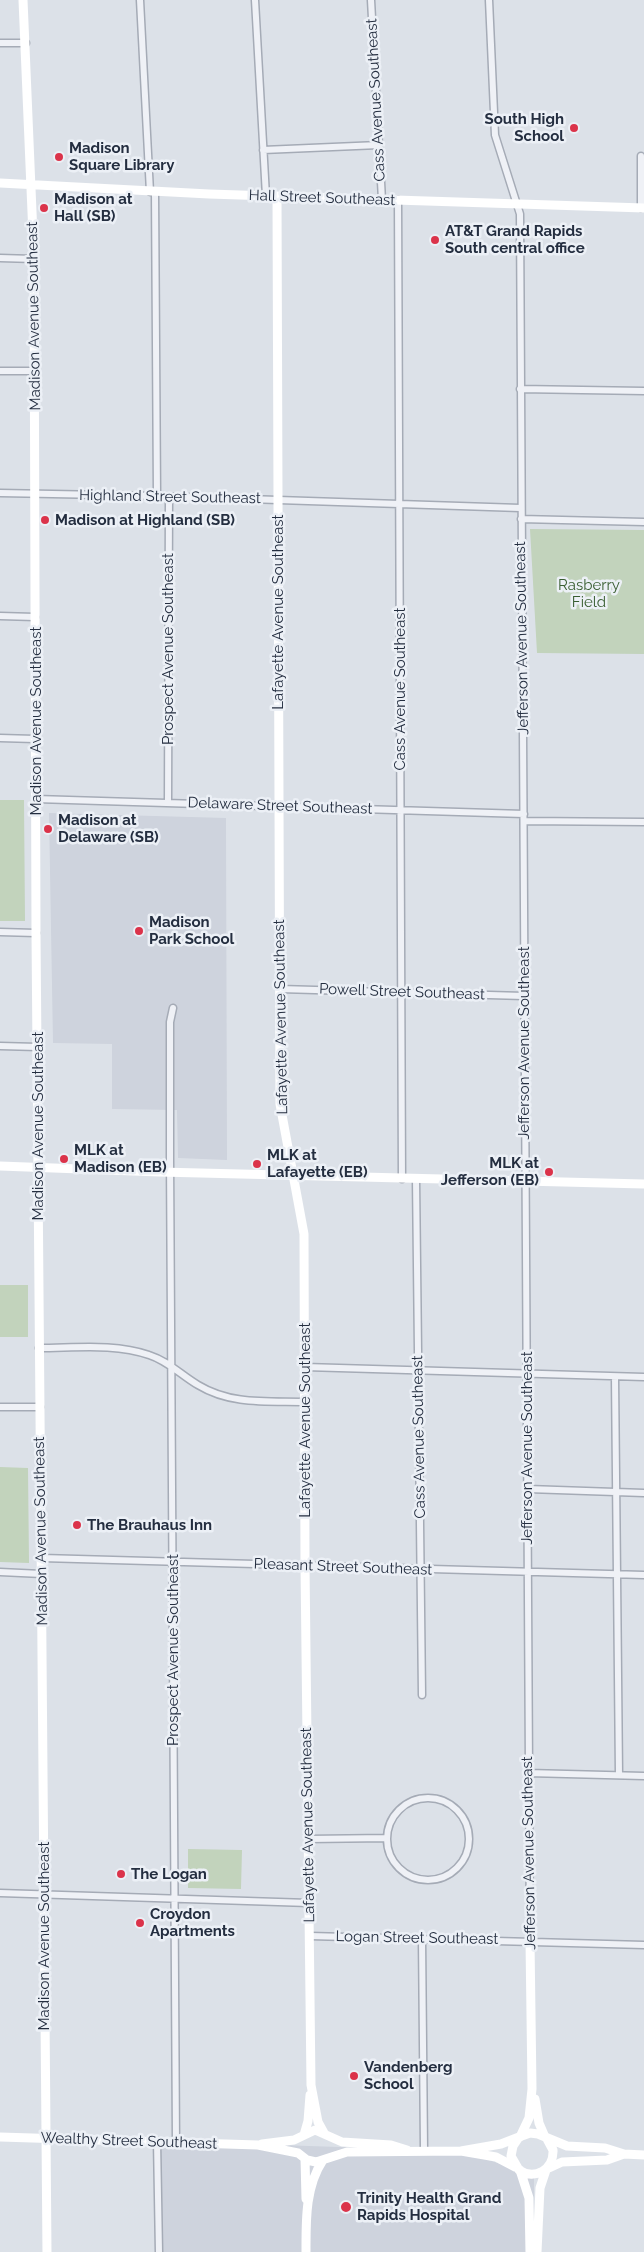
<!DOCTYPE html>
<html>
<head>
<meta charset="utf-8">
<style>
	body { margin:0 }
	canvas { display:block; background:#dce1e8 }
</style>
</head>
<body>
<canvas width="644" height="2252"></canvas>
<script>
const c = document.querySelector('canvas').getContext('2d');
c.lineJoin = 'round';
function paint(path, color) { c.fillStyle = color; c.fill(path, 'evenodd'); }
function strokePath(path, color, width, dash) { c.strokeStyle = color; c.lineWidth = width; c.lineCap = dash ? 'butt' : 'round'; c.setLineDash(dash || []); c.stroke(path); }
function drawText(font, color, halo, rows, align = 'center') {
  c.font = font + ' Raleway,sans-serif'; c.lineWidth = 5; c.setLineDash([]); c.textBaseline = 'middle'; c.strokeStyle = halo; c.fillStyle = color; for (const [text, x, y, turn = 0] of rows) {
    c.save(); c.translate(x, y); c.rotate((+turn || 0) * Math.PI / 180); c.textAlign = isNaN(turn) ? turn : align; if (halo) c.strokeText(text, 0, 0); c.fillText(text, 0, 0); c.restore();
  }
}
paint(new Path2D(`
	M49,813L226,818L227,1160L178,1158L177,1110L112,1109V1044L53,1043Z
	M157,2141L461,2151L534,2175V2252H159Z`), '#ced3dd');
paint(new Path2D(`
	M530,529L644,530V654L537,653Z
	M0,800H24L25,921H0Z
	M0,1285H28V1337H0Z
	M0,1467L28,1468L29,1563L0,1562Z
	M188,1849L242,1850L241,1889L188,1888Z`), '#c2d3bc');
const street = new Path2D(`
	M140,0L150,192
	M255,0L266,196
	M371,0L382,200
	M489,0L495,135L520,214L530,1941
	M0,43H26
	M263,150L379,145
	M641,156V208
	M155,192L157,496
	M398,200L402,1179
	M0,258L34,259
	M0,371H34
	M520,389L644,391
	M0,493L157,496L520,508
	M521,519L644,522
	M0,616L35,617
	M0,738L35,739
	M36,799L524,814
	M168,802L169,497
	M524,821L644,822
	M0,932L36,933
	M280,989L524,996
	M173,1008L170,1022V1160L176,2142
	M0,1046L38,1047
	M416,1179L422,1695
	M39,1348C75,1348 115,1343 149,1355C168,1361 181,1375 198,1385C231,1405 267,1401 305,1402
	M305,1367L644,1377
	M615,1377L619,1775
	M0,1407H40
	M528,1489L644,1493
	M42,1558L644,1575
	M0,1572L42,1574
	M528,1773L644,1776
	M387 1839a41 41 0 1 1 82 0a41 41 0 1 1-82 0Z
	M308,1839L387,1838
	M0,1893L309,1903
	M310,1936L644,1945
	M422,1938L424,2150
	M157,2141L159,2252`);
strokePath(street, '#a5abb6', 9);
strokePath(street, '#eff1f6', 6);
strokePath(new Path2D(`
	M23,0L34,259L36,933L47,2252
	M0,183L209,194L644,208
	M277,196L280,1104L304,1234L305,1565L311,2085L318,2122L324,2133
	M0,1166L160,1172L644,1184
	M535,2099L539,2123L545,2137
	M304,2135L308,2121L310,2095
	M0,2137L258,2145L298,2153L307,2160L316,2162L347,2152L461,2151L501,2144L519,2137
	M520,2137L529,2118L532,2089L530,1941
	M546,2137L553,2150C554,2169 535,2181 519,2170L511,2156L513,2146L519,2137L530,2133L538,2134L567,2146L605,2148L624,2154L644,2155
	M262,2144L294,2140L315,2130L342,2142L391,2145L407,2150
	M461,2151L496,2157L515,2167
	M305,2159L306,2199
	M549,2168L562,2162L607,2160L624,2154
	M520,2170L529,2198L530,2252
	M306,2252C306,2221 305,2187 323,2160
	M537,2252L540,2188L546,2170`), '#fff', 9);
for (const [x, y, r, color] of [
	[574,128,5,"#db334a"],
	[59,157,5,"#db334a"],
	[44,208,5,"#db334a"],
	[435,240,5,"#db334a"],
	[45,520,5,"#db334a"],
	[48,829,5,"#db334a"],
	[139,931,5,"#db334a"],
	[64,1159,5,"#db334a"],
	[257,1164,5,"#db334a"],
	[549,1172,5,"#db334a"],
	[77,1525,5,"#db334a"],
	[121,1874,5,"#db334a"],
	[140,1923,5,"#db334a"],
	[354,2076,5,"#db334a"],
	[346,2207,6,"#db334a"]
]) { const dot = new Path2D(); dot.arc(x, y, r, 0, 2 * Math.PI); c.fillStyle = color; c.fill(dot); strokePath(dot, '#ecf0f6', 2); }
drawText('15px', '#242e40', '#ecf0f6', [
	["Cass Avenue Southeast",376,100,-93],
	["Hall Street Southeast",322,198,2],
	["Madison Avenue Southeast",34,316,-91],
	["Highland Street Southeast",170,497,1],
	["Lafayette Avenue Southeast",278,612,-90],
	["Jefferson Avenue Southeast",522,638,-91],
	["Prospect Avenue Southeast",168,649,-90],
	["Cass Avenue Southeast",400,689,-90],
	["Madison Avenue Southeast",36,721,-90],
	["Delaware Street Southeast",280,806,2],
	["Powell Street Southeast",402,992,2],
	["Lafayette Avenue Southeast",281,1017,-91],
	["Jefferson Avenue Southeast",524,1043,-90],
	["Madison Avenue Southeast",38,1126,-90],
	["Lafayette Avenue Southeast",305,1420,-90],
	["Cass Avenue Southeast",419,1437,-91],
	["Jefferson Avenue Southeast",527,1448,-90],
	["Madison Avenue Southeast",41,1531,-91],
	["Pleasant Street Southeast",343,1567,2],
	["Prospect Avenue Southeast",173,1650,-90],
	["Lafayette Avenue Southeast",308,1825,-91],
	["Jefferson Avenue Southeast",529,1853,-91],
	["Madison Avenue Southeast",44,1936,-90],
	["Logan Street Southeast",417,1938,1],
	["Wealthy Street Southeast",129,2141,2]
]);
drawText('bold 15px', '#242e40', '#ecf0f6', [
	["South High",564,119,"right"],
	["School",564,136,"right"],
	["Madison",69,148],
	["Square Library",69,165],
	["Madison at",54,199],
	["Hall (SB)",54,216],
	["AT&T Grand Rapids",445,231],
	["South central office",445,248],
	["Madison at Highland (SB)",55,520],
	["Madison at",58,820],
	["Delaware (SB)",58,837],
	["Madison",149,922],
	["Park School",149,939],
	["MLK at",74,1150],
	["Madison (EB)",74,1167],
	["MLK at",267,1155],
	["Lafayette (EB)",267,1172],
	["MLK at",539,1163,"right"],
	["Jefferson (EB)",539,1180,"right"],
	["The Brauhaus Inn",87,1525],
	["The Logan",131,1874],
	["Croydon",150,1914],
	["Apartments",150,1931],
	["Vandenberg",364,2067],
	["School",364,2084],
	["Trinity Health Grand",357,2198],
	["Rapids Hospital",357,2215]
], 'left');
drawText('15px', '#385d30', '#ecf0f6', [
	["Rasberry",589,585],
	["Field",589,602]
]);
</script>
</body>
</html>
